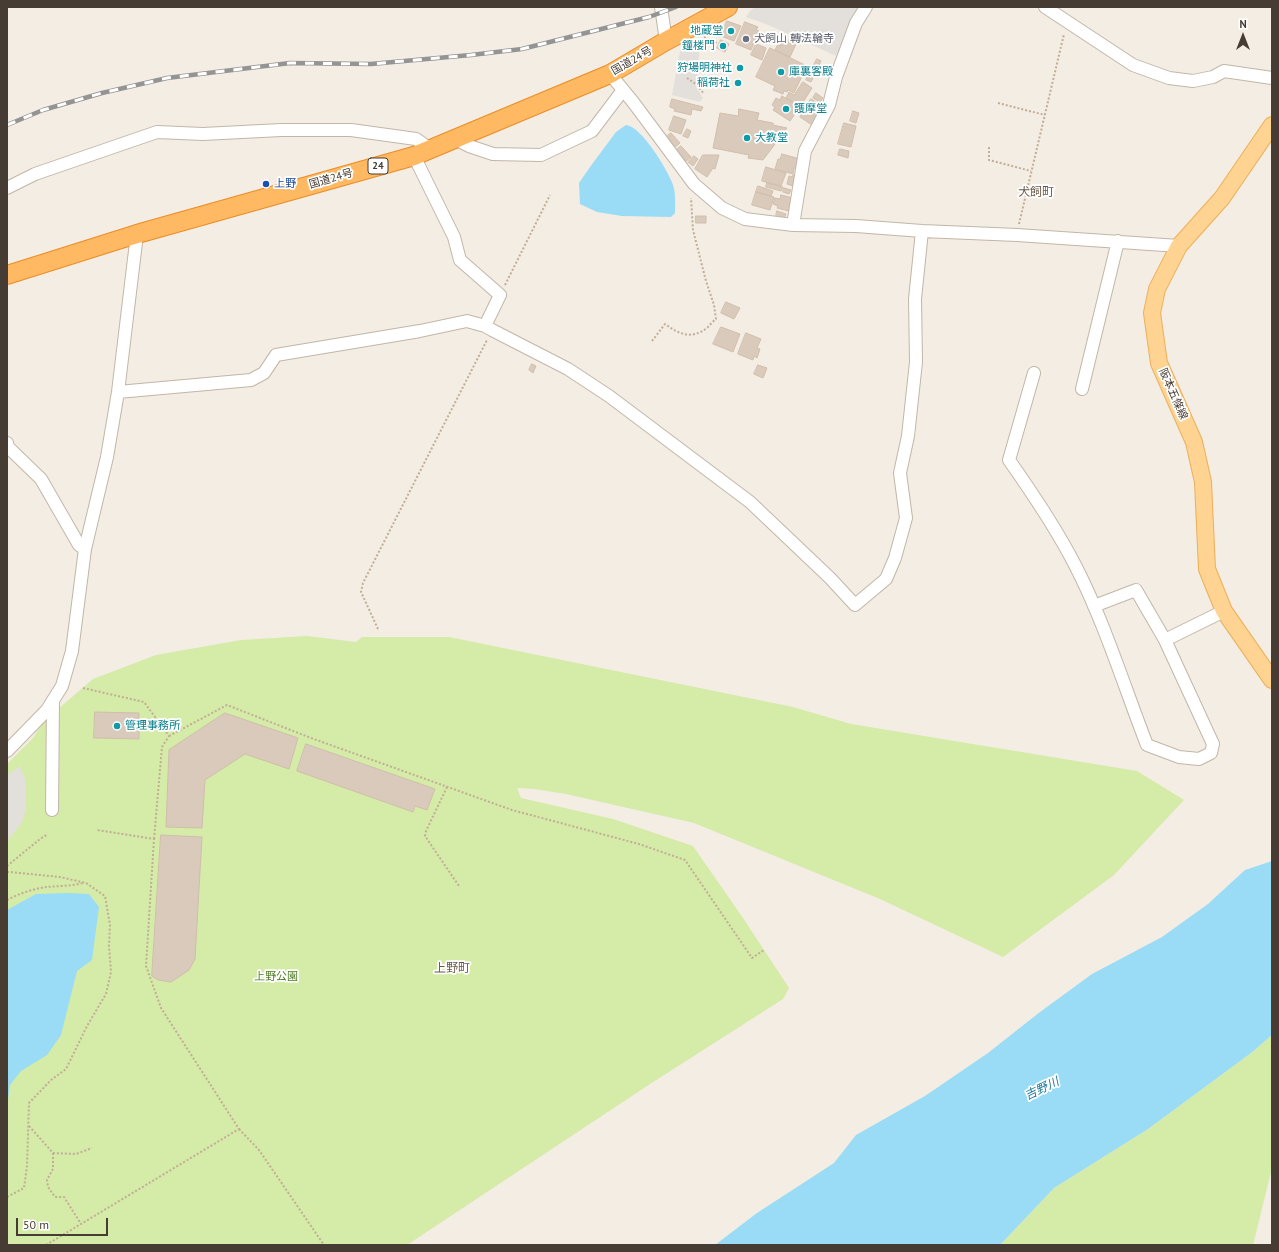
<!DOCTYPE html>
<html>
<head>
<meta charset="utf-8">
<style>
	body { margin:0 }
	#map { position:relative; width:1279px; height:1252px; overflow:hidden; background:#f3ede3; font-family:"PT Sans",sans-serif }
	canvas { display:block }
	.frame { position:absolute; inset:0; border:8px solid #463c33; pointer-events:none }
	.north { position:absolute; left:1223px; top:16px; width:40px; height:40px; -webkit-text-stroke:3px #fff; paint-order:stroke; rotate:0deg; font-size:11px; font-weight:700; line-height:16px; text-align:center; color:#463c33 }
	.north::after { content:''; display:block; margin:auto; width:14px; height:18px; background:#463c33; clip-path:polygon(50% 0,100% 100%,50% 72%,0 100%) }
	.scale { position:absolute; left:16px; top:1218px; width:92px; height:18px; box-sizing:border-box; border:2px solid #463c33; border-top:0; padding-left:5px; font-size:12px; line-height:14px; white-space:nowrap; color:#463c33; -webkit-text-stroke:3px #fff; paint-order:stroke }
</style>
</head>
<body>
<div id="map">
<canvas width="1279" height="1252"></canvas>
<div class="frame"></div>
<div class="north">N</div>
<div class="scale">50 m</div>
</div>
<script>
const c = document.querySelector('canvas').getContext('2d');
c.lineJoin = 'round';
function paint(path, color) { c.fillStyle = color; c.fill(path, 'evenodd'); }
function strokePath(path, color, width, dash) { c.strokeStyle = color; c.lineWidth = width; c.lineCap = dash ? 'butt' : 'round'; c.setLineDash(dash || []); c.stroke(path); }
function drawText(font, color, halo, rows, align = 'center') {
  c.font = font + ' "PT Sans","Noto Sans JP",sans-serif'; c.lineWidth = 3.5; c.setLineDash([]); c.textBaseline = 'middle'; c.strokeStyle = halo; c.fillStyle = color; for (const [text, x, y, turn = 0] of rows) {
    c.save(); c.translate(x, y); c.rotate((+turn || 0) * Math.PI / 180); c.textAlign = isNaN(turn) ? turn : align; if (halo) c.strokeText(text, 0, 0); c.fillText(text, 0, 0); c.restore();
  }
}
paint(new Path2D(`
	M307,636L356,642L362,637H449L793,707L851,724L1137,771L1184,800L1114,875L1003,957L880,899L694,823L566,794L534,789L517,788L521,798L613,819L693,846L743,918L789,988L783,999L650,1084L407,1245H7V764L33,738L44,721L93,679L156,655L241,640Z
	M1272,1035V1168L1253,1245H1000L1054,1188L1148,1129L1251,1053Z`), '#d5eba8');
paint(new Path2D(`
	M756,7H861L852,20L836,56L771,26L746,17L751,10Z
	M697,41L700,44L696,87L703,98L700,102L672,95L680,51Z
	M20,766L25,779L26,810L21,824L7,841V775Z`), '#e3e0dc');
paint(new Path2D(`
	M626,125C641,126 668,170 673,185C676,194 675,204 675,213L671,217L622,216L597,212L580,204L579,183L590,167L616,132Z
	M1272,861V1035L1251,1053L1148,1129L1054,1188L1000,1245H715L757,1213L834,1163L856,1135L925,1096L988,1053L1040,1012L1092,974L1162,937L1208,904L1245,870Z
	M68,893L89,894L99,907L92,960L77,971L61,1035L47,1055L21,1071L10,1085L7,1107V910L36,894Z`), '#9adbf6');
const building = new Path2D(`
	M727,21L741,26L734,41L721,36Z
	M745,22L758,27L756,30L759,31L751,50L736,44Z
	M784,38L796,44L790,57L775,50L778,44L780,46Z
	M721,40L729,44L725,52L717,48Z
	M756,44L766,48L762,60L751,55Z
	M770,48L807,66L794,93L788,90L787,92L784,91L783,94L773,90L775,86L756,77Z
	M817,59L821,61L811,82L806,80Z
	M737,79L742,82L740,86L735,84Z
	M803,82L812,88L800,107L786,98L789,92L794,95Z
	M816,93L823,98L820,102L813,98Z
	M782,96L800,107L790,121L773,110L775,107L772,105L776,98L780,100Z
	M672,99L703,107L701,111L692,109L691,115L674,111L675,109L670,107Z
	M811,99L824,107L812,125L800,117Z
	M739,109L759,113L757,120L773,123V125L787,128L763,160L748,158L749,155L713,148L720,113L738,116Z
	M853,111L859,113L856,123L850,121Z
	M674,116L686,120L681,134L669,130Z
	M844,123L856,126L851,147L838,144Z
	M687,129L691,131L688,138L683,136Z
	M671,133L680,143L674,148L665,138Z
	M681,146L691,157L686,161L676,150Z
	M840,149L849,151L848,158L838,155Z
	M782,154L800,159L797,169L794,168L793,174L775,169L778,159H780Z
	M703,155H719L715,169L713,168L707,177L695,169Z
	M694,156L698,159L693,166L688,162Z
	M766,167L786,173L781,186L762,181Z
	M793,175L799,176L796,187L787,184L789,176L793,177Z
	M767,183L783,187L781,191L766,187Z
	M758,186L773,191L771,196L756,192Z
	M784,188L791,190L789,194L783,192Z
	M756,192L774,197L770,210L752,205Z
	M781,195L793,198L789,211L777,208L778,206L773,204L775,198L780,199Z
	M777,211L786,214L784,219L776,217Z
	M696,216H706V223H696Z
	M726,302L740,308L734,319L721,313Z
	M721,327L740,334L733,352L713,344Z
	M746,333L761,339L757,348L760,349L757,358L754,356L753,360L738,354Z
	M532,364L536,366L533,373L529,370Z
	M758,365L767,368L763,378L754,374Z
	M95,712L139,713V739L94,738Z
	M225,713L298,738L289,769L245,754L205,780L202,828L166,827L169,750Z
	M306,744L435,789L427,810L415,806L413,812L297,771Z
	M161,835L202,837L195,959L189,970L171,982L158,980L152,976Z`);
paint(building, '#d9cabb');
strokePath(building, '#d1beab', 1);
const minor = new Path2D(`
	M661,7L666,41
	M1045,7L1133,65L1169,78L1193,81L1213,77L1224,71L1272,78
	M610,74L633,102L694,184L722,208L745,219L793,225L856,226L922,231L1017,235L1179,246
	M455,139L469,146L493,154L541,155L592,131L623,90
	M414,156L454,237L460,260L500,295L485,326
	M7,188L35,174L157,132L203,134L281,130H351L416,139L430,149
	M793,225L805,151L829,105L836,77L856,23L866,7
	M1034,373L1009,460C1033,494 1056,528 1075,565C1104,621 1124,686 1147,745L1179,757L1199,759L1211,753L1213,744L1165,640L1136,590L1094,606
	M1082,389L1118,241
	M118,392L251,380L264,373L276,355L420,331L467,321L485,326L492,330L568,369L609,396L750,502L830,578L855,605L886,579L895,558L906,518L900,473L908,436L916,362L915,299L922,231
	M7,443L8,447L41,479L79,545L85,549
	M1165,640L1224,611
	M7,751L47,710L62,686L72,651L85,549L107,457L118,392L137,234
	M52,810L53,700`);
const major = new Path2D(`
	M1272,125L1222,198L1179,246L1157,289L1152,313L1159,363L1194,442L1203,482L1207,569L1224,611L1272,680`);
const highway = new Path2D(`
	M7,275L137,234L414,156L610,74L666,41L728,7`);
strokePath(minor, '#c2b6a8', 14);
strokePath(major, '#edaf58', 18);
strokePath(highway, '#ea8c27', 20);
strokePath(new Path2D(`
	M704,37L719,44
	M687,78L697,85L704,94
	M998,103L1045,115
	M989,147V160L1031,171
	M1019,224L1064,34
	M505,285L550,195
	M652,341L665,324C679,334 691,340 707,328C710,325 713,321 716,319L714,305L706,281L693,230L691,198
	M378,629L361,592L363,583L487,340
	M83,688L144,702L169,736L162,747L154,839
	M169,736L227,705L311,738L512,810L639,844L685,860L752,958L764,950
	M447,787L426,831L425,836L459,886
	M7,866L40,839L48,834
	M7,872H10L60,877L86,883L105,896L110,925L109,946L111,972L106,994L87,1026L66,1069L51,1080L29,1103L27,1166L24,1188L7,1197
	M7,900C18,894 33,889 46,887C58,886 71,886 83,883
	M29,1126L53,1153L76,1154L92,1148
	M239,1129L259,1150L324,1245
	M53,1153V1169L47,1180L48,1187L55,1197H64L81,1224
	M46,1245L239,1129L161,1008L146,966L154,839L97,830`), '#c2ad95', 2, [2, 2]);
strokePath(minor, '#fff', 12);
strokePath(major, '#ffd391', 16);
strokePath(highway, '#ffb963', 18);
const rail = new Path2D(`
	M7,125L43,110L102,93L167,78L290,63L371,64L471,55L522,49L649,17L676,7`);
strokePath(rail, '#949494', 4.5);
strokePath(rail, '#fff', 3, [9]);
for (const [x, y, r, color] of [
	[731,31,4,"#0f9aa8"],
	[746,39,4,"#6b7280"],
	[723,46,4,"#0f9aa8"],
	[740,68,4,"#0f9aa8"],
	[781,72,4,"#0f9aa8"],
	[738,83,4,"#0f9aa8"],
	[786,109,4,"#0f9aa8"],
	[747,138,4,"#0f9aa8"],
	[266,184,4,"#1a4fb4"],
	[117,726,4,"#0f9aa8"]
]) { const dot = new Path2D(); dot.arc(x, y, r, 0, 2 * Math.PI); c.fillStyle = color; c.fill(dot); strokePath(dot, '#fff', 1.5); }
for (const [x, y, w] of [
	[378,166,20]
]) { const box = new Path2D(); box.roundRect(x - w / 2, y - 8, w, 16, 3); c.fillStyle = '#fff'; c.fill(box); strokePath(box, '#463c33', 1); }
drawText('bold 10px', '#463c33', null, [
	["24",378,166]
]);
drawText('11px', '#0d838f', '#fff', [
	["地蔵堂",723,31],
	["鐘楼門",715,46],
	["狩場明神社",732,68],
	["庫裏客殿",789,72,"left"],
	["稲荷社",730,83],
	["護摩堂",794,109,"left"],
	["大教堂",755,138,"left"],
	["管理事務所",125,726,"left"]
], 'right');
drawText('11px', '#5b616d', '#fff', [
	["犬飼山 轉法輪寺",754,39]
], 'left');
drawText('11px', '#463c33', '#fff', [
	["国道24号",632,61,-30],
	["国道24号",331,179,-16],
	["阪本五條線",1173,394,66]
]);
drawText('11px', '#164399', '#fff', [
	["上野",274,184]
], 'left');
drawText('11px', '#4e7c22', '#fff', [
	["上野公園",276,977]
]);
drawText('12px', '#695949', '#fff', [
	["犬飼町",1036,193],
	["上野町",452,969]
]);
drawText('italic 12px', '#217aa1', '#fff', [
	["吉野川",1042,1089,-26]
]);
</script>
</body>
</html>
